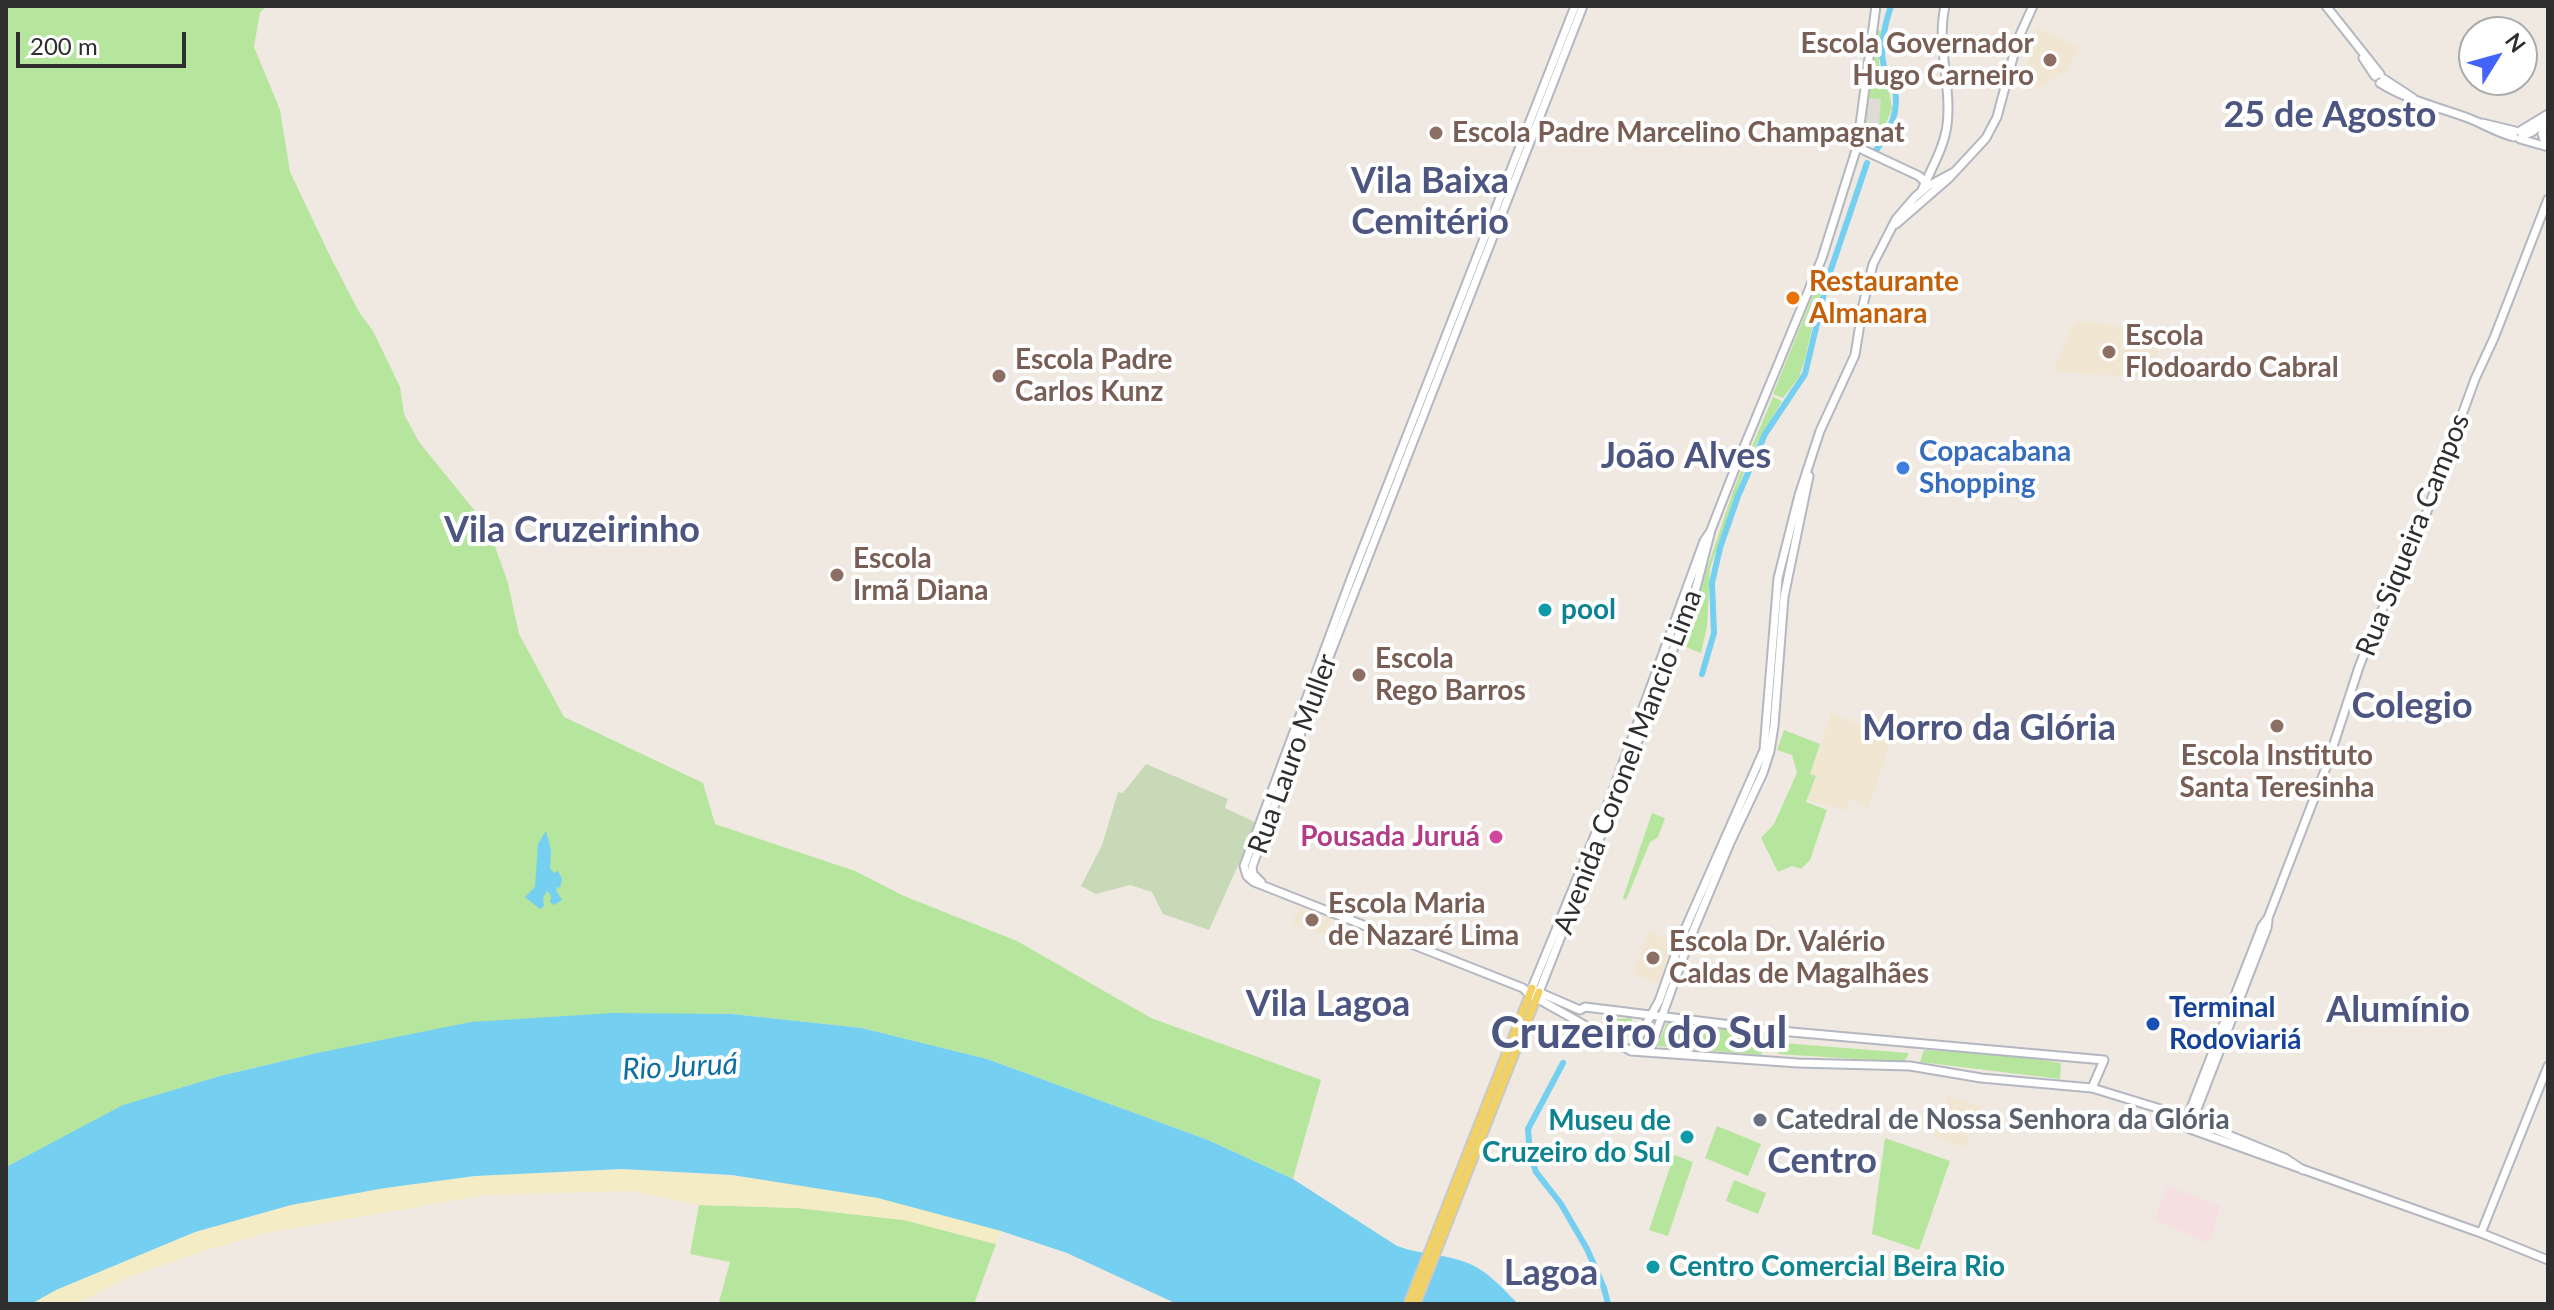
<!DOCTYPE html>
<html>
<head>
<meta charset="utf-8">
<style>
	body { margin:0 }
	#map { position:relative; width:2554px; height:1310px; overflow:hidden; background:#efe9e1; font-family:Lato,sans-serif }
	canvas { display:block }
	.frame { position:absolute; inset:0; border:8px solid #2e2e2e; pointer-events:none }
	.north { position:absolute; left:2458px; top:16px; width:80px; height:80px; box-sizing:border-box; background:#fff; border:2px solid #ababab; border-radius:50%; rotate:53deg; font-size:22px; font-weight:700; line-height:32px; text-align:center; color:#2e2e2e }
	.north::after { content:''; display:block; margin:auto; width:28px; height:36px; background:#4264fb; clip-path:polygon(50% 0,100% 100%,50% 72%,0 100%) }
	.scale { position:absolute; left:16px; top:32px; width:170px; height:36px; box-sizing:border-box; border:4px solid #2e2e2e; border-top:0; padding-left:10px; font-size:24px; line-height:28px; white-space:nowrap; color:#2e2e2e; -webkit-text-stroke:6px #fff; paint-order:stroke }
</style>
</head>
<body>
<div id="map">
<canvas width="2554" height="1310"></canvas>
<div class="frame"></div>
<div class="north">N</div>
<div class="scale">200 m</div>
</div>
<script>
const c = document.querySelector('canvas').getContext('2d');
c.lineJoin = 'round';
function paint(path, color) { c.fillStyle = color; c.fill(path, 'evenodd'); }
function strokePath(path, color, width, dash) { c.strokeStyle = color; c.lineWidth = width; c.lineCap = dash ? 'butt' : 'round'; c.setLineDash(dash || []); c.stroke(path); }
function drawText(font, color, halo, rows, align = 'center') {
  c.font = font + ' Lato,sans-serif'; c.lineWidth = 8; c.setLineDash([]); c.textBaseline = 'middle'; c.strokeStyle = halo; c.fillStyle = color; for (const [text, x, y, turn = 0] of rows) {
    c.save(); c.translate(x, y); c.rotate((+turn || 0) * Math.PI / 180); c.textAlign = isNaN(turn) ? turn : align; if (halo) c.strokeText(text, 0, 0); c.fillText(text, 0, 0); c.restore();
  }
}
paint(new Path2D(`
	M2036,27L2080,48L2065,72L2030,92L2023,84Z
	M2078,321L2159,332L2156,378L2053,372L2071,327Z
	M1831,713L1892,738L1868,809L1851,799L1845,811L1807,800L1817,776L1811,773Z
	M1300,904L1333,917L1326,936L1292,923Z
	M1649,931L1674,943L1658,984L1633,973Z
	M1948,1096L1982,1106L1965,1148L1933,1136Z`), '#f0e6d1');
paint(new Path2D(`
	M2168,1186L2221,1206L2209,1243L2154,1220Z`), '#f5dfe0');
paint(new Path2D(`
	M6,6H268L260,12L254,47L280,110L290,172L329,254L359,312L373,331L400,387L404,414L419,442L488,527L508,583L519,634L564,717L703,783L715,824L855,871L904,896L1017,941L1151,1018L1321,1080L1293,1179L1208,1140L987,1059L862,1028L732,1014L317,1053L220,1076L124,1105L6,1167Z
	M1876,29L1881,31L1879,64L1888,85L1892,108L1882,135L1865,132Z
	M1818,283L1822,285L1805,359L1799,377L1783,398L1773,394Z
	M1773,397L1782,401L1750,455L1710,568L1707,627L1701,653L1681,645L1735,486Z
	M1784,730L1820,744L1810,774L1816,776L1806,802L1827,810L1810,860L1801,869L1792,866L1778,872L1761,838L1774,824L1797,773L1792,755L1777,750Z
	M1652,813L1665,818L1658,837L1650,842L1626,900L1623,898Z
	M1631,1018L1636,1028L1627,1038L1604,1028L1605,1020Z
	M1667,1022L1769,1032L1771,1035L1761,1055L1657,1046Z
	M1782,1043L1909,1053L1904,1062L1778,1054Z
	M1924,1050L2009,1055L2061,1063L2060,1079L1920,1062Z
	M1717,1126L1761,1144L1748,1176L1705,1158Z
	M1885,1138L1950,1161L1919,1250L1872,1234Z
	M1674,1155L1693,1162L1668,1236L1649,1230Z
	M1734,1180L1766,1193L1758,1214L1726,1201Z
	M699,1205L798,1208L904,1220L996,1244L974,1304H725L719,1302L730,1262L690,1254Z`), '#b6e59e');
paint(new Path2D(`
	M622,1169C708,1173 792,1180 877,1198C919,1206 960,1220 1001,1231L996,1244L904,1220L798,1208L699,1205L631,1191L485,1195L266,1233L200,1252L126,1278L77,1304H31L56,1290L195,1232L291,1205L385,1188L475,1176Z`), '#f3ecc5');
paint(new Path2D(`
	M1146,764L1228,799L1225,808L1257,823L1209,930L1163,914L1152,892L1130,885L1096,894L1081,886L1102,845L1118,792L1123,793Z`), '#c8d9b8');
paint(new Path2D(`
	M1869,98L1881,99L1879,124H1867Z`), '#dfdcd8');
paint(new Path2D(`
	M546,831L551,850L550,868L554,873L558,871L562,879L560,888L557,887L556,890L562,900L554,905L550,902L551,895L547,891L543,898L544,906L540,909L525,897L535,887L538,844Z
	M613,1013L732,1014L862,1028L987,1059L1208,1140L1293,1179L1397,1246C1421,1255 1448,1254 1470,1264C1489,1272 1503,1289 1518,1304H1177L1067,1253L1001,1231L878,1198L732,1175L622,1169L475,1176L385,1188L291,1205L195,1232L56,1290L31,1304H6V1167L123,1105L220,1076L317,1053L471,1022Z`), '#75cff0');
strokePath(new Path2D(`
	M1875,152C1889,132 1901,111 1894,86C1892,80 1887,75 1885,69C1878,51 1885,24 1891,6
	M1702,674L1714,633L1712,583L1720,548L1738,496L1765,434L1805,374L1827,281L1867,163
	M1563,1063L1528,1129L1530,1155L1536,1172L1561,1204L1587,1249L1604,1288L1608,1304`), '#75cff0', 6);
const secondary = new Path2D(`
	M1575,6L1352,576L1244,866L1247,876L1254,882L1523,988L1529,994L1631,1051L1798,1063L1910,1066L1981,1078L2092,1088L2177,1114L2285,1158L2303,1170
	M2326,6L2380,74
	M2363,58L2375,76
	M2384,79L2413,98
	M2380,83C2407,100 2438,107 2468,118C2484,124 2497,133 2514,137
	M2545,122L2542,134L2546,146
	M2482,123L2515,131
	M2520,131L2548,114
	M2522,136L2532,132L2548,119
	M2520,139L2548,147
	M1857,147L1919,176L1927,184
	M1922,190C1931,169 1944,148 1947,125C1952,85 1936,46 1945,6
	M1896,224L1949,178L1986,138L1997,117L2018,39L2033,6
	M1261,882L1253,874L1252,867L1322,675L1583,6
	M1532,988L1611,796L1704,541L1710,532
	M1536,991L1580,1010L1585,1007L1780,1031L2104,1060L2092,1088
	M1539,992L1658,690L1696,588L1711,530L1734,471L1822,258L1857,147L1876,6
	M1631,1051L1659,1001L1682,936L1764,750L1778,578L1799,495L1820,431L1855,355L1863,305L1873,264L1896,219L1915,197L1928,186L1954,172
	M1649,1052L1689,941L1730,843L1763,773L1770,751L1774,726L1784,597L1809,476
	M2167,1113L2190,1129L2481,1233L2548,1260
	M2192,1122L2267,928L2268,921
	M2184,1126L2262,926L2268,918L2327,765L2359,667L2379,616L2417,539L2475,379L2494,338L2548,199
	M2481,1233L2548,1066`);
const primary = new Path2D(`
	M1408,1304L1532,988
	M1416,1304L1539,992`);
strokePath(secondary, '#b4b7c1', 11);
strokePath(primary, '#c9c9c9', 11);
strokePath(secondary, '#fff', 7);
strokePath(primary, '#f2d163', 7);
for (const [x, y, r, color] of [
	[2050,60,8,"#8d6e63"],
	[1436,133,8,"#8d6e63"],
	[1793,298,8,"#e8710a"],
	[2109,352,8,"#8d6e63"],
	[999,376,8,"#8d6e63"],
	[1903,468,8,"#3f7fe0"],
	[837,575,8,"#8d6e63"],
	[1545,610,8,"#0f9aa8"],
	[1359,675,8,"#8d6e63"],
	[2277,726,8,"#8d6e63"],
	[1496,837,8,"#d1479c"],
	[1312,920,8,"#8d6e63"],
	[1653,958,8,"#8d6e63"],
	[2153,1024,8,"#1a4fb4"],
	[1760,1120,8,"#6b7280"],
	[1687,1137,8,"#0f9aa8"],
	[1653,1267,8,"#0f9aa8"]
]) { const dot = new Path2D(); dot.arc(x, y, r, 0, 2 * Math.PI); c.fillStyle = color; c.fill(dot); strokePath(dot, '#fff', 3); }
drawText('bold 28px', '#785e54', '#fff', [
	["Escola Governador",2034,44,"right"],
	["Hugo Carneiro",2034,76,"right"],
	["Escola Padre Marcelino Champagnat",1452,133],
	["Escola",2125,336],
	["Flodoardo Cabral",2125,368],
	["Escola Padre",1015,360],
	["Carlos Kunz",1015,392],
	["Escola",853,559],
	["Irmã Diana",853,591],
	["Escola",1375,659],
	["Rego Barros",1375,691],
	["Escola Instituto",2277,756,"center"],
	["Santa Teresinha",2277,788,"center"],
	["Escola Maria",1328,904],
	["de Nazaré Lima",1328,936],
	["Escola Dr. Valério",1669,942],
	["Caldas de Magalhães",1669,974]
], 'left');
drawText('bold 28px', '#c56008', '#fff', [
	["Restaurante",1809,282],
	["Almanara",1809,314]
], 'left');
drawText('bold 28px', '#366cbe', '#fff', [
	["Copacabana",1919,452],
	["Shopping",1919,484]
], 'left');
drawText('28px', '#2e2e2e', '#fff', [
	["Rua Siqueira Campos",2413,535,-68],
	["Rua Lauro Muller",1293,754,-70],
	["Avenida Coronel Mancio Lima",1628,762,-69]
]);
drawText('bold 28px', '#0d838f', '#fff', [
	["pool",1561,610],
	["Museu de",1671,1121,"right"],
	["Cruzeiro do Sul",1671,1153,"right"],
	["Centro Comercial Beira Rio",1669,1267]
], 'left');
drawText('bold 28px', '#b23c85', '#fff', [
	["Pousada Juruá",1480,837]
], 'right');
drawText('bold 28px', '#164399', '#fff', [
	["Terminal",2169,1008],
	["Rodoviariá",2169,1040]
], 'left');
drawText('bold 28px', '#5b616d', '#fff', [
	["Catedral de Nossa Senhora da Glória",1776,1120]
], 'left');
drawText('italic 30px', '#0d6fa3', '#fff', [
	["Rio Juruá",680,1067,-3]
]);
drawText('bold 36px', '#4d5680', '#fff', [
	["25 de Agosto",2330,115],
	["Vila Baixa",1430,181],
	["Cemitério",1430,222],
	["João Alves",1686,456],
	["Vila Cruzeirinho",572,530],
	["Colegio",2412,706],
	["Morro da Glória",1989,728],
	["Vila Lagoa",1328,1004],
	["Alumínio",2398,1010],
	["Centro",1822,1161],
	["Lagoa",1551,1273]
]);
drawText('bold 44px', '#4d5680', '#fff', [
	["Cruzeiro do Sul",1639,1034]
]);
</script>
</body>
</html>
